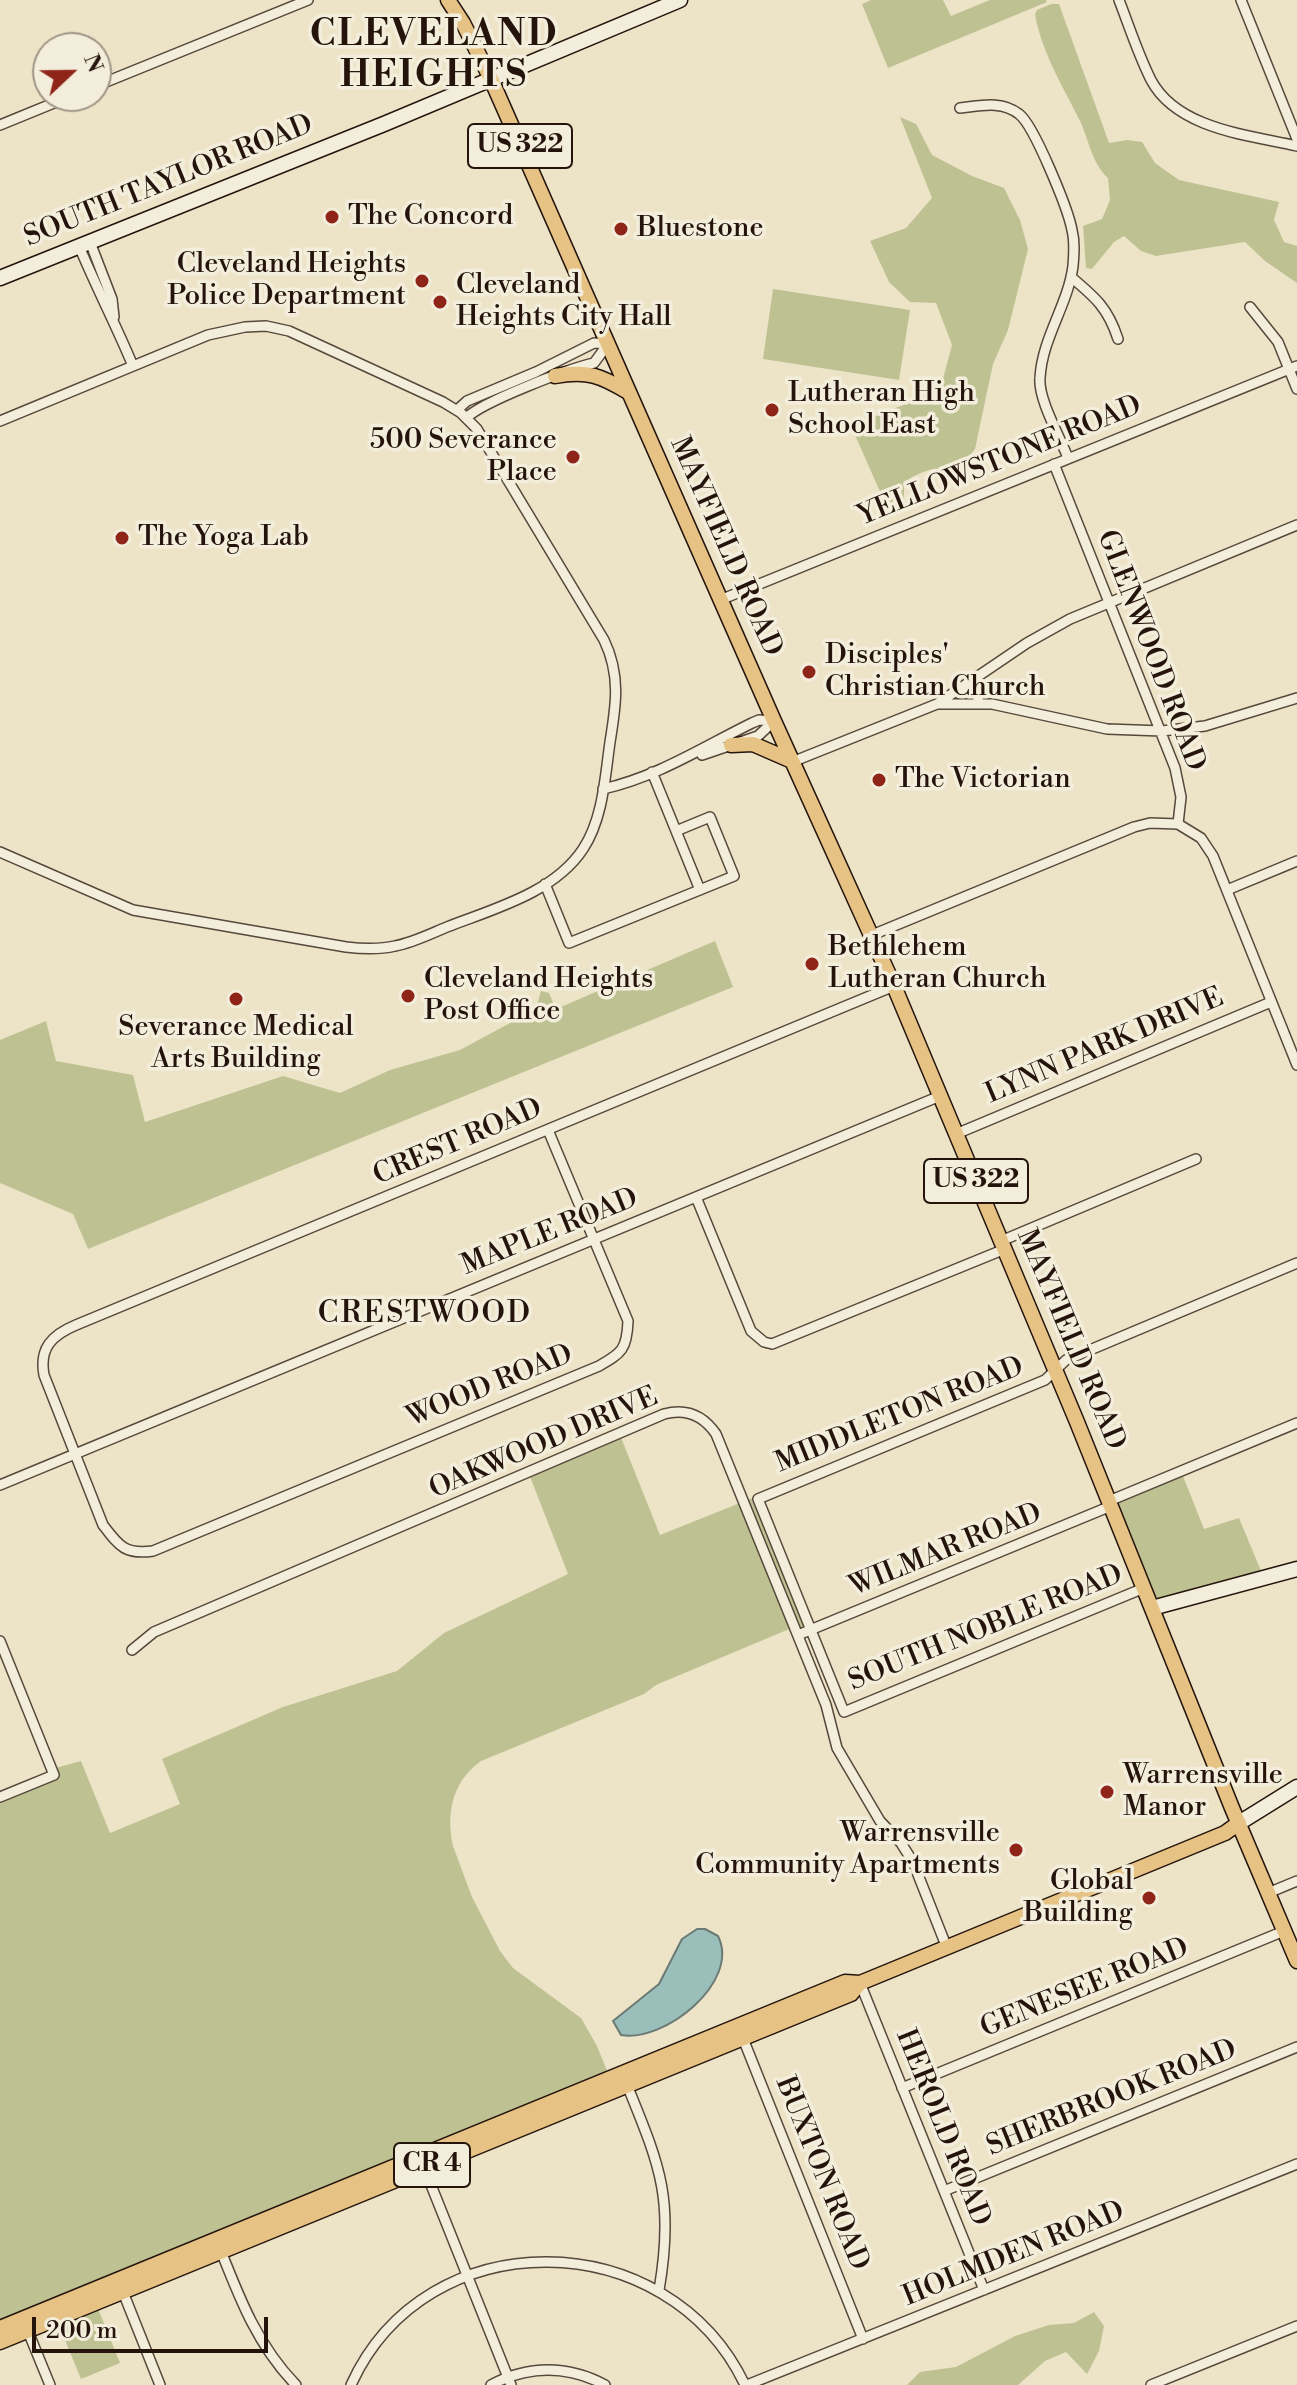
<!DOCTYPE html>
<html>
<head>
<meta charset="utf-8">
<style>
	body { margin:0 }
	#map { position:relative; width:1297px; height:2385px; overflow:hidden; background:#ede4c8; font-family:"Libre Bodoni",serif }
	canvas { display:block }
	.north { position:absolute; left:32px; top:32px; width:80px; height:80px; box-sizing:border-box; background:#f3eddb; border:2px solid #a09688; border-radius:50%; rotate:68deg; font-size:22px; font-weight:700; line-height:32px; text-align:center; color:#24140c }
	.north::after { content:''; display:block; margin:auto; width:28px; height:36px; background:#8f2418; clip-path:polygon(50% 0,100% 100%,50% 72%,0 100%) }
	.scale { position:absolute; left:32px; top:2317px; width:236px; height:36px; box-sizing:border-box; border:4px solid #24140c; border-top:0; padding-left:10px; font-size:24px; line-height:28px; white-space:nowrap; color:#24140c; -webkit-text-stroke:6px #f3eddb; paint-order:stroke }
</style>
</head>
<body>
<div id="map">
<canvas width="1297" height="2385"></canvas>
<div class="north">N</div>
<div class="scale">200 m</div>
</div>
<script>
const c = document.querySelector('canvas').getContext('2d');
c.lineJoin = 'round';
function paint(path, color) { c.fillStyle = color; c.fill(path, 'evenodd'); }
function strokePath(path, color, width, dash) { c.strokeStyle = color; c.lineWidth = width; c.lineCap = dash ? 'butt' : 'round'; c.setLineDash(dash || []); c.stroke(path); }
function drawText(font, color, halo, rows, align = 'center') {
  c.font = font + ' "Libre Bodoni",serif'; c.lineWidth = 7; c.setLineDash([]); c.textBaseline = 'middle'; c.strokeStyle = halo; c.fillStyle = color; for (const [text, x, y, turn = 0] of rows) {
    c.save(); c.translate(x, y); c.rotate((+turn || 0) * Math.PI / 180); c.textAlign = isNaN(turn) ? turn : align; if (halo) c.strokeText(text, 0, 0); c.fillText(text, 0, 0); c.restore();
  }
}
paint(new Path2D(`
	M871,0H943L951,16L990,0H1046L1047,2L888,68L862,4Z
	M1051,4H1059L1109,143L1127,140L1142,142L1155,163L1179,180L1279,202L1274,220L1284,242L1297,246V283L1265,261L1245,242L1156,256L1141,251L1124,236L1114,242L1092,269L1086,268L1083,226L1102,219L1110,200L1108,178C1092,163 1090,144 1081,123C1064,88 1042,54 1035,14L1037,10Z
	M900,117L916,124L932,155L972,176L1004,188L1020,220L1028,249L1008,330L993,364L975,449L959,469C936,466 923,470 904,482V498L897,515L889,512L851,426L940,390L952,345L936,303L910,302L889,282L870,241L906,228L932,198Z
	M773,289L910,310L899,380L763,359Z
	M715,941L733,987L88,1249L73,1214L0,1183V1040L46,1021L56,1061L133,1075L145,1122L283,1076L340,1093L390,1070L460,1050L536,1009L541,991L549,993L556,1009Z
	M618,1430L660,1535L760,1495L811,1630L798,1635L794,1627L656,1685L644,1694L481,1761C452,1782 446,1813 453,1846L472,1897L500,1951L513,1968L581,2018L597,2046L610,2078L0,2327V1797L54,1776L52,1769L81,1761L110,1833L180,1804L162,1759L283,1707L397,1671L444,1633L568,1574L527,1469Z
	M1181,1471L1204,1529L1239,1518L1264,1578L1152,1608L1109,1501Z
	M97,2306L120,2363L81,2379L58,2323Z
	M1094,2312L1104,2326L1099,2351L1087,2374L1066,2352L1045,2361L1018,2385H907L920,2372L956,2367L1015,2336L1049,2325L1074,2323Z`), '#bec292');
const water = new Path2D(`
	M697,1929H705L718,1936C741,1982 664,2043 621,2035L613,2021L659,1984L682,1939Z`);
paint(water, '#9abeba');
strokePath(water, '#6b7a74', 2);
const street = new Path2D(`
	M1119,0C1129,26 1138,54 1151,80C1177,129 1248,135 1297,146
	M1241,0L1297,139
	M96,86L308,0
	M960,108C980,106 1001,100 1019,114C1034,125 1068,209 1072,230C1075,242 1074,254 1073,266C1068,305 1042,338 1040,378C1038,399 1060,437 1068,458
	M0,125L71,96
	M90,242L112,299L114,317
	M79,246C96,287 116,325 133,366
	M1071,277C1095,297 1108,308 1118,339
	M1250,307L1278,342L1297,389
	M457,410L467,401L536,372L594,343L608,344
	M466,418C484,401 568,369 594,363L608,344
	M0,421L208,335L245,327L266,326L289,331L443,402L461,413L477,429L604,640C621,675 616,706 610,742C605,777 603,819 583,849C554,893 493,909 447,927C430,934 412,943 395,946C378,950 363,949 346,947L133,910L0,852
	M1054,464L1175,768L1181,797L1178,824L1201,838L1213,856L1297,1065
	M720,600L1297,366
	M972,679L979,702
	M937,704H992L1107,729L1162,731L1205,726L1297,698
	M702,755L758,736L774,721
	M792,762L937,704L1027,643L1070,619L1297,525
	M652,772L700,890
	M603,789C657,777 703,747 752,723L759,720L774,721
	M545,884L569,943L734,876L710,817L676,831
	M1227,890L1297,861
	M872,935L1134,827L1150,823L1178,824
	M548,1130L628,1321C627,1349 622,1353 599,1366L153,1551C125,1555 119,1546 103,1525L44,1375C39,1348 52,1335 76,1325L894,986
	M956,1134L1271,1002
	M696,1197L751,1331L764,1342L772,1344L1005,1249
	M1001,1241L1196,1159
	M0,1485L940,1096
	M1109,1501L1297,1423
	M1144,1588L844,1712L758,1499L1045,1380L1066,1360L1297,1263
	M798,1635L1111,1506
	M0,1641L54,1775L0,1797
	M132,1650L154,1632L664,1414C686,1408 703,1415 716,1434L826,1705L837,1748L880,1821L901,1843L913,1862L947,1948
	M1268,1893L1297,1881
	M860,1983L984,2290
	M742,2036L863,2339
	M625,2080C659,2164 675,2197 659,2290
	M902,2088L1284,1931
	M423,2165L511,2385
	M944,2191L1297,2047
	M219,2246C239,2297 257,2345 296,2385
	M121,2287L160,2385
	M27,2329L50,2385
	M351,2385C426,2219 668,2223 745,2385
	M491,2385C528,2365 568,2365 605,2385
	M747,2385L1297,2164
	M1151,2385L1297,2326`);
const secondary = new Path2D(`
	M0,278L384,124L680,0
	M1152,1608L1297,1569
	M1239,1823L1297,1787`);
const primary = new Path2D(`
	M448,0L463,23L491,79L774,721L894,986L1077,1422L1232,1808L1297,1961
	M555,376C588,370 601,376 628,392
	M731,745L753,744L792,761
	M0,2328L845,1982L860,1983L1225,1833L1239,1823
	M0,2342L851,1994L860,1983`);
strokePath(street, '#56483b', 12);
strokePath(secondary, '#24140c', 17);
strokePath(primary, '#24140c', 17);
strokePath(street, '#f3eddb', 9);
strokePath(secondary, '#f3eddb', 14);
strokePath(primary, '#e6c284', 14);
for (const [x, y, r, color] of [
	[332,217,8,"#8f2418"],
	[621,229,8,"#8f2418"],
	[422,281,8,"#8f2418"],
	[440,302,8,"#8f2418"],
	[772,410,8,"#8f2418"],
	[573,457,8,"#8f2418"],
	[122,538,8,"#8f2418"],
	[809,672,8,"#8f2418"],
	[879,780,8,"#8f2418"],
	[812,964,8,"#8f2418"],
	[408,996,8,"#8f2418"],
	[236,999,8,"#8f2418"],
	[1107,1792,8,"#8f2418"],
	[1016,1850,8,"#8f2418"],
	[1149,1898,8,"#8f2418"]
]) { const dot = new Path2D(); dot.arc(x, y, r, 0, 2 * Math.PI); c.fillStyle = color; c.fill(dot); strokePath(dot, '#f3eddb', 3); }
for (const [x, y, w] of [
	[520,146,104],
	[976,1181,104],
	[432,2165,76]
]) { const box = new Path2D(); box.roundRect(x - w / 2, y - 22, w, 44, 6); c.fillStyle = '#f3eddb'; c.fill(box); strokePath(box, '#24140c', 2); }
drawText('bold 26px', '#24140c', null, [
	["US 322",520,146],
	["US 322",976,1181],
	["CR 4",432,2165]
]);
drawText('28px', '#24140c', '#f3eddb', [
	["SOUTH TAYLOR ROAD",169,182,-22],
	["YELLOWSTONE ROAD",1000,462,-22],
	["MAYFIELD ROAD",725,547,66],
	["GLENWOOD ROAD",1150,651,69],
	["LYNN PARK DRIVE",1105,1047,-23],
	["CREST ROAD",458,1143,-23],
	["MAPLE ROAD",550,1233,-22],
	["MAYFIELD ROAD",1070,1340,67],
	["WOOD ROAD",490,1387,-22],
	["MIDDLETON ROAD",900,1416,-22],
	["OAKWOOD DRIVE",544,1444,-23],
	["WILMAR ROAD",946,1551,-22],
	["SOUTH NOBLE ROAD",986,1629,-22],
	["GENESEE ROAD",1085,1989,-22],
	["SHERBROOK ROAD",1112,2099,-22],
	["HEROLD ROAD",942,2128,68],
	["BUXTON ROAD",821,2174,68],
	["HOLMDEN ROAD",1014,2255,-22]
]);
drawText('28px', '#24140c', '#f3eddb', [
	["The Concord",348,217],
	["Bluestone",637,229],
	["Cleveland Heights",406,265,"right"],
	["Police Department",406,297,"right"],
	["Cleveland",456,286],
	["Heights City Hall",456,318],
	["Lutheran High",788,394],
	["School East",788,426],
	["500 Severance",557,441,"right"],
	["Place",557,473,"right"],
	["The Yoga Lab",138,538],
	["Disciples'",825,656],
	["Christian Church",825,688],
	["The Victorian",895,780],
	["Bethlehem",828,948],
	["Lutheran Church",828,980],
	["Cleveland Heights",424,980],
	["Post Office",424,1012],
	["Severance Medical",236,1028,"center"],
	["Arts Building",236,1060,"center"],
	["Warrensville",1123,1776],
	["Manor",1123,1808],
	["Warrensville",1000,1834,"right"],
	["Community Apartments",1000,1866,"right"],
	["Global",1133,1882,"right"],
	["Building",1133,1914,"right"]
], 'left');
c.letterSpacing = '2px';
drawText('30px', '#24140c', '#f3eddb', [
	["CRESTWOOD",425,1315]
]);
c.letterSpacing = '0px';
c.letterSpacing = '2px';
drawText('bold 36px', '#24140c', '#f3eddb', [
	["CLEVELAND",434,36],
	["HEIGHTS",434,77]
]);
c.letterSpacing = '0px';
</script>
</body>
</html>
